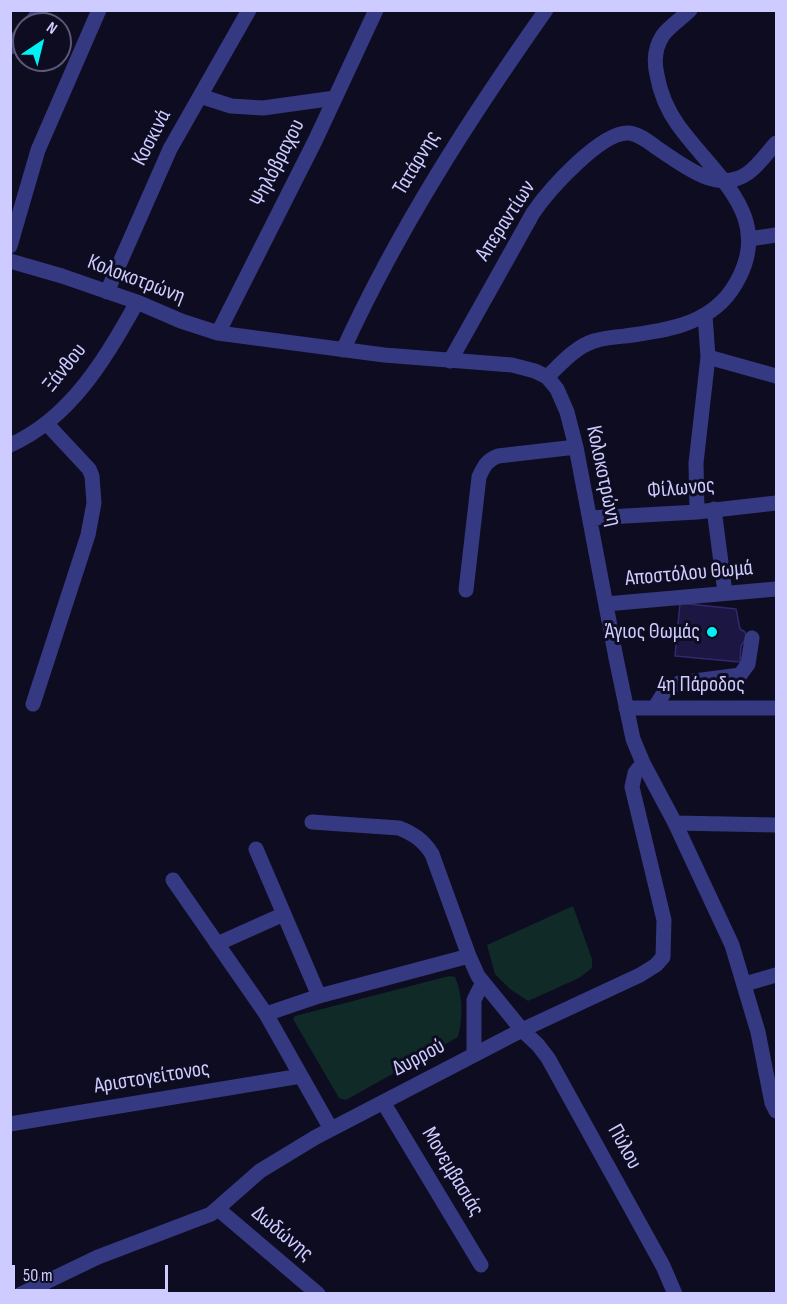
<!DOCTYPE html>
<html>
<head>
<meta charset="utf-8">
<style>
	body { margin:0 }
	#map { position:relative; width:787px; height:1304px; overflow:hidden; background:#0e0c20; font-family:"Sofia Sans Condensed",sans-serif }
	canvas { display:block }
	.frame { position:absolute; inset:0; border:12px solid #cdcbff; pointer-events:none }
	.north { position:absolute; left:12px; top:12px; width:60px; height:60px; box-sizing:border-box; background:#0e0c20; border:2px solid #5a5879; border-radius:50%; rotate:35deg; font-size:16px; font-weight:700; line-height:24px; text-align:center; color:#cdcbff }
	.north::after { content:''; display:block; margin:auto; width:21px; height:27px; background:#00f2f6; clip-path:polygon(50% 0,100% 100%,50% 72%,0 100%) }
	.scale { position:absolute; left:12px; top:1265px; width:156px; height:27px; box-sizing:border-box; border:3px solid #cdcbff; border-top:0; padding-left:8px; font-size:18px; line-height:21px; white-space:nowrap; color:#cdcbff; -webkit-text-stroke:4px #0e0c20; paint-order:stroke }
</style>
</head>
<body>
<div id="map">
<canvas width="787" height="1304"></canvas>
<div class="frame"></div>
<div class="north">N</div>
<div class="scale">50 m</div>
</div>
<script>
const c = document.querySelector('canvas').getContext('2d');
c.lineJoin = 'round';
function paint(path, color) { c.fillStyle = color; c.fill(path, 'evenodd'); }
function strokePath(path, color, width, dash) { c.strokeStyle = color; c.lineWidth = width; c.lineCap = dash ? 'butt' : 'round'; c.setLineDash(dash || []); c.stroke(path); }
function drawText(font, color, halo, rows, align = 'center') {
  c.font = font + ' "Sofia Sans Condensed",sans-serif'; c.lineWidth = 6; c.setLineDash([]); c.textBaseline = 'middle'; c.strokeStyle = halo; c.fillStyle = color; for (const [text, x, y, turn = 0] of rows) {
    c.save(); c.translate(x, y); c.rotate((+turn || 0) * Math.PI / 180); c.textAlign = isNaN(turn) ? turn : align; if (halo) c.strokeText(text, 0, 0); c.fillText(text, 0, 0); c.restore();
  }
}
paint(new Path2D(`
	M573,906L592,959V968L579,978L528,1001L510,989L495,974L487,945Z
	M449,976L455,977C463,994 463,1019 458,1037L346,1100L339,1098L293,1019L295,1016Z`), '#0f2a27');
const building = new Path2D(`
	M680,603L736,609L740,629L745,632L747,637L741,646L740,662L675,656Z`);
paint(building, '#1c1742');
strokePath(building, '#31296f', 1.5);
strokePath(new Path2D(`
	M30,24L41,10
	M10,47L24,31
	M200,96L231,106L263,108L335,98
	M749,239L776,235
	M10,246L38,150L99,10
	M10,261L62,276L137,302L181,321L218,333L384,355L512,365L535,371L547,377L557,389L567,412L576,447L616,658L633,739L643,763L675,823L732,945L758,1032L772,1103L776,1111
	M107,292L170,149L249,10
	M218,333L315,141L376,10
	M343,350C399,228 469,119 546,10
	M708,357L776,376
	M450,361L533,213C548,191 601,131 629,133C639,134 649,142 657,148C682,164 717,195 748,173C759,165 767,153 776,143
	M547,377C561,364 575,347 594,341C604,338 615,337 625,336C664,331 707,325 731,291C780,219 716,178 678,125C668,111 660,92 657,75C654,62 655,47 663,35C670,26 681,19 690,10
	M10,445C70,419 107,357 137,302
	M714,509L725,593
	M697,512L696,463L708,357L705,315
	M590,518L697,512L776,503
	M466,590L479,477C484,466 487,460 498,456L576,447
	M606,604L776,589
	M33,704L88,535L94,503L92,476L89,469L47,424
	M655,707L665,691L679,683L740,675L748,664L752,638
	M626,708H776
	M312,822L399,828C414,834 423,840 432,854L469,956L478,976L522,1030L538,1045L548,1058L663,1266L675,1294
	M675,823L776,825
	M256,849L319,996
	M173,880L266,1014
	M217,944L284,914
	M745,984L776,975
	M474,1054V1000L483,982
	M383,1102L481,1265
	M10,1124L301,1076
	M331,1129L266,1014L319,996L469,956
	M218,1209L318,1294
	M21,1294L98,1257L211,1214L260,1171L316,1137L522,1030L640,975L656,965L663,957L664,920L632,787L635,773L643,763`), '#353981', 15);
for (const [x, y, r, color] of [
	[712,632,6,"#00f2f6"]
]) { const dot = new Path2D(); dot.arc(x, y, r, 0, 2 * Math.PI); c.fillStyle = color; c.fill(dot); strokePath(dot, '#0e0c20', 2); }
drawText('22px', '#cdcbff', '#0e0c20', [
	["Κοσκινά",152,138,-63],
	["Ψηλόβραχου",278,163,-63],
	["Τατάρνης",417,163,-59],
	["Απεραντίων",506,221,-57],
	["Κολοκοτρώνη",136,280,21],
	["Ξάνθου",65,368,-51],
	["Κολοκοτρώνη",603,476,78],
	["Φίλωνος",681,489,-5],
	["Αποστόλου Θωμά",689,574,-5],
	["4η Πάροδος",701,685],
	["Δυρρού",419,1058,-28],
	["Αριστογείτονος",152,1078,-9],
	["Πύλου",624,1147,61],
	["Μονεμβασιάς",452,1172,59],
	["Δωδώνης",282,1234,40]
]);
drawText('22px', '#cdcbff', '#0e0c20', [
	["Άγιος Θωμάς",700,632]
], 'right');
</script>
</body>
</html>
